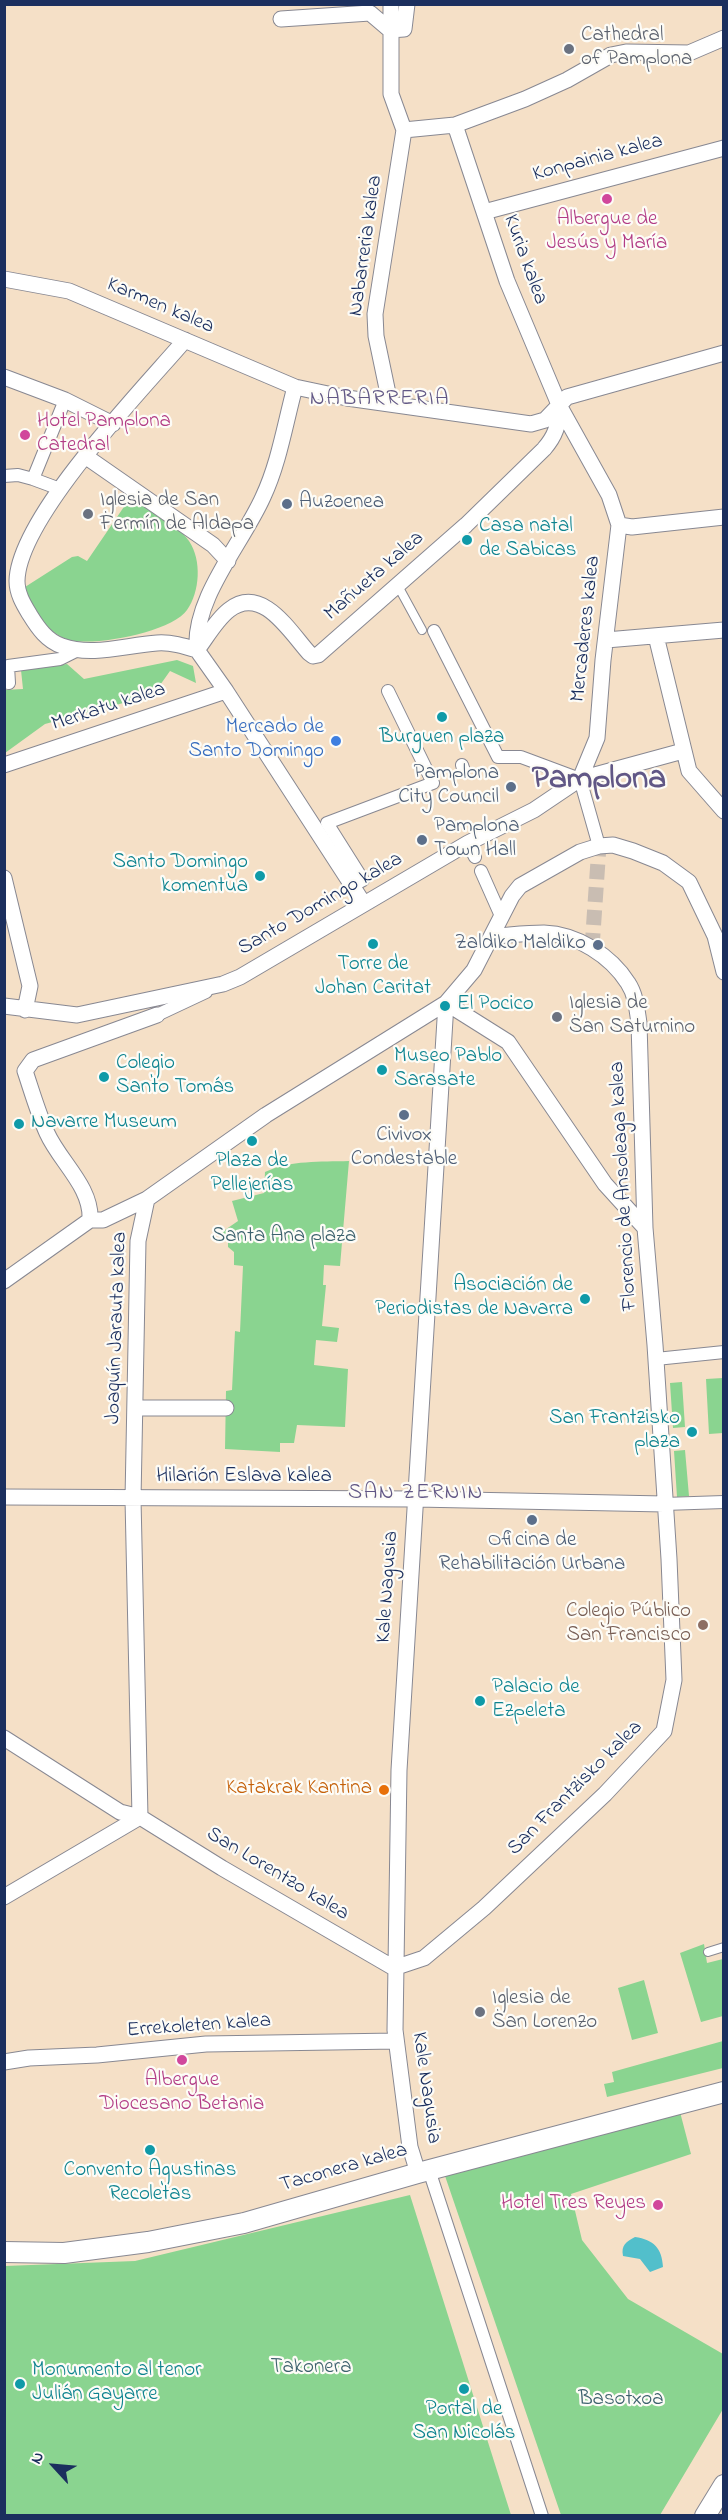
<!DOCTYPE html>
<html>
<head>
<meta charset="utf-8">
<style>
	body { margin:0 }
	#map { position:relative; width:728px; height:2520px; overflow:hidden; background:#f5e0c7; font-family:"Indie Flower",sans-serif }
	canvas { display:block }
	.frame { position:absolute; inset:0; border:6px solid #1b2f5e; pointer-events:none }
	.north { position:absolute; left:24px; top:2436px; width:60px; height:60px; -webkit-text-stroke:4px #fdfcf7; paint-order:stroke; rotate:296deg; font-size:16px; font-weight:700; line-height:24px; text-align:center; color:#1b2f5e }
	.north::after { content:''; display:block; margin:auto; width:21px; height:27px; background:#1b2f5e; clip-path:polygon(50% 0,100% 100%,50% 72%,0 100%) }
</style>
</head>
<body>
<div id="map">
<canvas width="728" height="2520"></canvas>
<div class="frame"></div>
<div class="north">N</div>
</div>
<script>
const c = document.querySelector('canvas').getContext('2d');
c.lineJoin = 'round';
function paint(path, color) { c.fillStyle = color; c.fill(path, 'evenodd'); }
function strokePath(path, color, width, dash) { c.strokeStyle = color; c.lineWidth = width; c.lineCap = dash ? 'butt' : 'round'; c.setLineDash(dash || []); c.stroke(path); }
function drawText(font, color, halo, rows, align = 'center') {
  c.font = font + ' "Indie Flower",sans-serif'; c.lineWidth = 4.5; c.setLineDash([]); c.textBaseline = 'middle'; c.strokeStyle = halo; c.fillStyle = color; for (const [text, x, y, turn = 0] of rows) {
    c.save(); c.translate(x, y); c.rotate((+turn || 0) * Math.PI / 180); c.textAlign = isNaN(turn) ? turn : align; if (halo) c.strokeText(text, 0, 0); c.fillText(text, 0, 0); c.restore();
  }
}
paint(new Path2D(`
	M132,495C150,509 176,522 189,541C202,560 200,592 187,610C172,632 91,648 66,639C44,630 32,609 25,587L72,557L78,556L87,561Z
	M177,660L193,666L196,683L170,671L153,695L45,724L5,753L4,690L23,689L21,670L67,664L84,679Z
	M349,1161L340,1266L324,1265L323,1285H326L322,1326L339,1328L337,1342L316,1340L314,1365L348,1369L345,1427L297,1425L294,1443H280V1452L225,1449L226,1391L232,1390L235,1331L240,1332L243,1266L234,1265V1252L228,1247V1239L222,1232L238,1221L232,1201L264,1193L265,1172C291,1160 320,1162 349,1161Z
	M723,1378V1433L709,1434L706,1379Z
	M682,1382L685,1427L673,1428L670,1383Z
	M685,1450L689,1496L677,1497L674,1451Z
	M704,1944L707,1963L723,1959V2016L701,2022L680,1953Z
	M644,1980L658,2033L632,2040L618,1988Z
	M723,2041V2068L607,2097L604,2084L614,2082L612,2072Z
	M680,2112L691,2154L571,2194L582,2240L628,2299L723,2354V2409L660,2515H561L444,2173Z
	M410,2195L511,2515H5V2266L135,2261Z`), '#8ad490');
paint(new Path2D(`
	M635,2237C654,2240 662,2248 663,2267L650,2272L640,2259L623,2256C621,2245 626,2242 635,2237Z`), '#52bfcb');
strokePath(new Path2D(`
	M592,948L599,846`), '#c9bdb2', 15, [15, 8]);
const service = new Path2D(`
	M398,586L422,630
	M708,1952L724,1947`);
const pedestrian = new Path2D(`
	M4,476L18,475L33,479
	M60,489L33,479L65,400
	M434,631L498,757H521L580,779L599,846
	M4,682L9,683L8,666L60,659L78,650
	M462,765L464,771
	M468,843L475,857
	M481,871L501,916
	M352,886L363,880L327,823L433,783L388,691
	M157,1015L206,992
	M656,1359L724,1352
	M664,1504L724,1502
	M429,2170L542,2516`);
const minor = new Path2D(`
	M281,19L370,13L390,30L404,29L407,4
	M455,125L507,281L560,407L609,495L619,525L603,660L597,738L580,779
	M404,130L455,125L525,99L567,80L611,55L626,52L689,53L724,38
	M484,212L724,148
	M4,279L69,291L295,387L347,398L531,424L545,420L567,397L724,353
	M185,340C142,390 18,518 17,581C17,594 24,605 30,615C38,628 47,641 62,646C92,657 126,645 157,643C171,642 184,646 197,650
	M4,377L65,400L113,424
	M390,403L376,336L375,314L404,130L391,94V4
	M85,456L213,545L228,561
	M619,525L632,527L724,517
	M656,636L689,771L724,811
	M606,640L724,630
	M197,650C207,637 216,620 229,610C262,584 290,632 309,653L313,656L318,655L466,525L544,449C556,435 558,426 560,407
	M197,650C193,598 242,544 263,497C279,463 285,424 295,387
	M197,650L226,691
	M4,765L226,691L364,904
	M4,878L30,986L25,1010
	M446,1003L508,1042L605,1184L645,1228
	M4,1006L77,1015L223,984L240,977L468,843L534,810L580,779L683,751
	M90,1220C92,1187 60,1162 47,1133C38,1113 32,1092 25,1071L33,1060L157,1015
	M4,1281L90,1220H103L147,1199
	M136,1408H226
	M4,1497L416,1499L664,1504
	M4,1738L120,1812L140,1817L222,1868L394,1968
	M140,1817L133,1499L138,1241L147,1199L266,1115L446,1003L474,970L512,896L520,886L580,852L599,846L613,845L633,851L663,863L689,882L715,936L724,972
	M4,1897L140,1817
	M394,1968L424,1958L484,1908L605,1794L664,1731L674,1680L669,1559L655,1345L645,1228L639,1023C637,1010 636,995 628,983C611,956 577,934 544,933C527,933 510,935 494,936
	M4,2062L29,2058L97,2055L206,2044L396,2041
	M418,2173L410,2147L395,2030L399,1770L446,1003`);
const tertiary = new Path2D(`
	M4,2252L64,2253L148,2242L244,2223L418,2173L724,2092
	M705,2516L724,2485`);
strokePath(service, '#888892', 10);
strokePath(pedestrian, '#888892', 14);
strokePath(minor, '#888892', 17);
strokePath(tertiary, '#888892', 22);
strokePath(service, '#fff', 8);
strokePath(pedestrian, '#fff', 12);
strokePath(minor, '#fff', 15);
strokePath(tertiary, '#fff', 20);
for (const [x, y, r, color] of [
	[569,49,6,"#6b7280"],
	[607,199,6,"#d1479c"],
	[25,435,6,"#d1479c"],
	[287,504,6,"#5c6f8a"],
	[88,514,6,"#6b7280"],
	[467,540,6,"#0f9aa8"],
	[442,717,6,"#0f9aa8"],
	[336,741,6,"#3f7fe0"],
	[511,787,6,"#5c6f8a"],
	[422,840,6,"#5c6f8a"],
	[260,876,6,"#0f9aa8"],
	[373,944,6,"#0f9aa8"],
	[598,945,6,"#5c6f8a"],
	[445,1006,6,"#0f9aa8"],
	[557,1017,6,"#6b7280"],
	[382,1070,6,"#0f9aa8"],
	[104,1077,6,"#0f9aa8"],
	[404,1115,6,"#5c6f8a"],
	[19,1124,6,"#0f9aa8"],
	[252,1141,6,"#0f9aa8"],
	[585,1299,6,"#0f9aa8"],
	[692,1432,6,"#0f9aa8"],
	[532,1520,6,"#5c6f8a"],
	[703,1625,6,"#8d6e63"],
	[480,1701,6,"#0f9aa8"],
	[384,1790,6,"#e8710a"],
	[480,2012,6,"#6b7280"],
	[182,2060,6,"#d1479c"],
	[150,2150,6,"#0f9aa8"],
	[658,2205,6,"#d1479c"],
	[20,2384,6,"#0f9aa8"],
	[464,2389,6,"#0f9aa8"]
]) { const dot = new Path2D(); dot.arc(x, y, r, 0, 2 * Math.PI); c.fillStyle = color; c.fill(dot); strokePath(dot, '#fdfcf7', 2); }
drawText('21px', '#5b616d', '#fdfcf7', [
	["Cathedral",581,37],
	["of Pamplona",581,61],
	["Iglesia de San",100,502],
	["Fermín de Aldapa",100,526],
	["Iglesia de",569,1005],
	["San Saturnino",569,1029],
	["Iglesia de",492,2000],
	["San Lorenzo",492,2024]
], 'left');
drawText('21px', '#1b2f5e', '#fdfcf7', [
	["Konpainia kalea",598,159,-15],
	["Nabarreria kalea",367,246,-82],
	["Kuria kalea",524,260,70],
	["Karmen kalea",160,307,23],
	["Mañueta kalea",375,577,-41],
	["Mercaderes kalea",587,629,-84],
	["Merkatu kalea",109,708,-18],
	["Santo Domingo kalea",321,905,-30],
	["Florencio de Ansoleaga kalea",625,1186,-93],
	["Joaquín Jarauta kalea",118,1328,-88],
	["Hilarión Eslava kalea",244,1478],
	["Kale Nagusia",389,1587,-86],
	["San Frantzisko kalea",576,1789,-45],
	["San Lorentzo kalea",277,1875,31],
	["Errekoleten kalea",199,2027,-4],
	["Kale Nagusia",425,2088,82],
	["Taconera kalea",344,2169,-16]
]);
drawText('21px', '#b23c85', '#fdfcf7', [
	["Albergue de",607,221],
	["Jesús y María",607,245],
	["Hotel Pamplona",37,423,"left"],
	["Catedral",37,447,"left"],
	["Albergue",182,2082],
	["Diocesano Betania",182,2106],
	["Hotel Tres Reyes",646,2205,"right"]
]);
drawText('21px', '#4e5e75', '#fdfcf7', [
	["Auzoenea",299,504],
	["Pamplona",499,775,"right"],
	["City Council",499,799,"right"],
	["Pamplona",434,828],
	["Town Hall",434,852],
	["Zaldiko Maldiko",586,945,"right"],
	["Civivox",404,1137,"center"],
	["Condestable",404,1161,"center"],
	["Oficina de",532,1542,"center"],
	["Rehabilitación Urbana",532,1566,"center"]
], 'left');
drawText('21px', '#0d838f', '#fdfcf7', [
	["Casa natal",479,528],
	["de Sabicas",479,552],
	["Burguen plaza",442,739,"center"],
	["Santo Domingo",248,864,"right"],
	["komentua",248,888,"right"],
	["Torre de",373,966,"center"],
	["Johan Caritat",373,990,"center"],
	["El Pocico",457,1006],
	["Museo Pablo",394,1058],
	["Sarasate",394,1082],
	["Colegio",116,1065],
	["Santo Tomás",116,1089],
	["Navarre Museum",31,1124],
	["Plaza de",252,1163,"center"],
	["Pellejerías",252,1187,"center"],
	["Asociación de",573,1287,"right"],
	["Periodistas de Navarra",573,1311,"right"],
	["San Frantzisko",680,1420,"right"],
	["plaza",680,1444,"right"],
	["Palacio de",492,1689],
	["Ezpeleta",492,1713],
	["Convento Agustinas",150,2172,"center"],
	["Recoletas",150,2196,"center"],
	["Monumento al tenor",32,2372],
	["Julián Gayarre",32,2396],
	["Portal de",464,2411,"center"],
	["San Nicolás",464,2435,"center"]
], 'left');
drawText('21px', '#366cbe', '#fdfcf7', [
	["Mercado de",324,729],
	["Santo Domingo",324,753]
], 'right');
drawText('21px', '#3c616d', '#fdfcf7', [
	["Santa Ana plaza",284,1238],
	["Takonera",311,2369],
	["Basotxoa",621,2401]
]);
drawText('21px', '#785e54', '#fdfcf7', [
	["Colegio Público",691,1613],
	["San Francisco",691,1637]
], 'right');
drawText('21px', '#c56008', '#fdfcf7', [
	["Katakrak Kantina",372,1790]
], 'right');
c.letterSpacing = '1.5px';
drawText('22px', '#615785', '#fdfcf7', [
	["NABARRERIA",380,400],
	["SAN ZERNIN",416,1494]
]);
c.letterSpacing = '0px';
drawText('bold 33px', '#615785', '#fdfcf7', [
	["Pamplona",599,782]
]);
</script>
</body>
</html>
